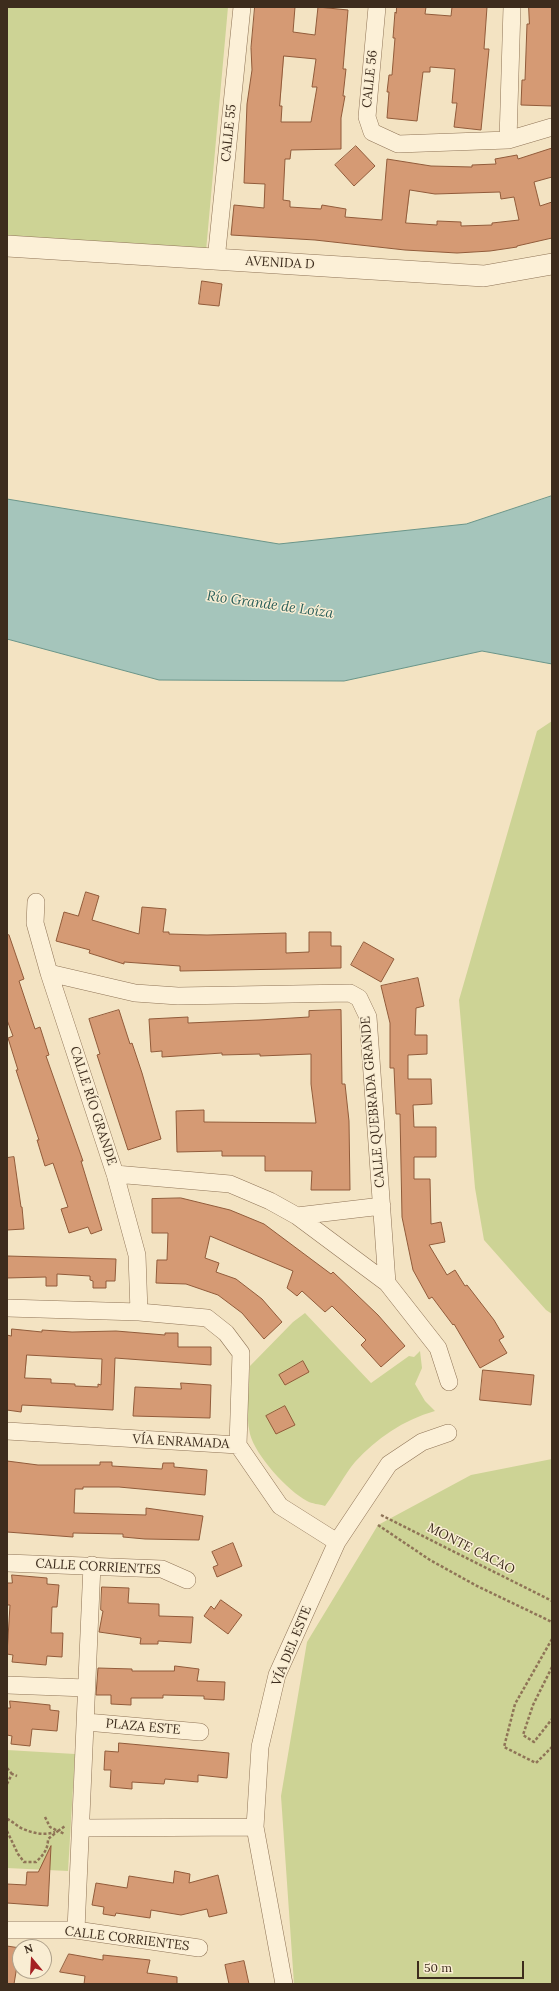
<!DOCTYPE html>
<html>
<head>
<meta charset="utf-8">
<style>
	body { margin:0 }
	#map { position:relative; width:559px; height:1991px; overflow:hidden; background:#f3e3c2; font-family:Lora,serif }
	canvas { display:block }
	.frame { position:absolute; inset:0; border:8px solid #3d2c1d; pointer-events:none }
	.north { position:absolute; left:12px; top:1939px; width:40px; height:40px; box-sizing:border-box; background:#f9edd3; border:1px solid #aea08a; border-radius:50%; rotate:342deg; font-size:11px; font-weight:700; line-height:16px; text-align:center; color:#3d2c1d }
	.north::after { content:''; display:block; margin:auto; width:14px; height:18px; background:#a52023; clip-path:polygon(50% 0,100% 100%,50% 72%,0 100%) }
	.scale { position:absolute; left:417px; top:1961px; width:107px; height:18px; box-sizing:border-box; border:2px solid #3d2c1d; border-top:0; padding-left:5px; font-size:12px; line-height:14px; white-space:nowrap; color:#3d2c1d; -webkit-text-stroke:3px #f9edd3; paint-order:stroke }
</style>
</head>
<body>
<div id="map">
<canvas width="559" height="1991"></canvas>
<div class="frame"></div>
<div class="north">N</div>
<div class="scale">50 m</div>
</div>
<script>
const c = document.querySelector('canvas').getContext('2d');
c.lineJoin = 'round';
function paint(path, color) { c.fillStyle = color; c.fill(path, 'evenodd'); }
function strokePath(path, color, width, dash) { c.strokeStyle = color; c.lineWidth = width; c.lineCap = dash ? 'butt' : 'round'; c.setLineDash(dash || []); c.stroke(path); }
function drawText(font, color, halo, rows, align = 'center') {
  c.font = font + ' Lora,serif'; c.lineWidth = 3; c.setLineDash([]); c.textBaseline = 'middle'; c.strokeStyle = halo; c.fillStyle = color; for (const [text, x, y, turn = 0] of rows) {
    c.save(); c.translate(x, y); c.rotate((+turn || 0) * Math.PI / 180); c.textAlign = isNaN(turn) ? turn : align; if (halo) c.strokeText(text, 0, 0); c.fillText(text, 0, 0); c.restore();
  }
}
paint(new Path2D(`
	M7,7H228L206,251L7,239Z
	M552,721V1314L546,1310L484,1240L475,1188L459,1000L537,731Z
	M305,1313L371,1383L409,1356L414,1357L420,1351L422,1368L415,1384L425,1401L435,1411C403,1420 377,1438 355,1462C344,1475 336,1492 325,1506C319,1504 312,1504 307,1501C288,1491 255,1455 250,1434C245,1413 249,1388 250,1366L293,1322Z
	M552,1459V1984H294L281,1796L307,1642L378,1525L471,1475Z
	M7,1750L75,1754L68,1871L7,1868Z`), '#cdd395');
const water = new Path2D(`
	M552,496V664L482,651L344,681L159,680L7,639V499L279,544L466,524Z`);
paint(water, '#a5c5bb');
strokePath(water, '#6a9589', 1);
const building = new Path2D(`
	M255,7H295L293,32L315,35L318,7L348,10L343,69H346L343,96H345L341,118V149L291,150L290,159H285L283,200L290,201V207L321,209L322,205L346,209L345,217L382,220L387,159L431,166L472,167V165L496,164L495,159L517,155L518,159L552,148V177L534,182L540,206L552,202V238L517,246V247L490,251L457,253L405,250L315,240L231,235L234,205L264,208L265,184L244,183L247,104L252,70L251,48ZM284,56L316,59L312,87H317L311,122H281L282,106H280ZM410,190L435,194L500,192L501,199L514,197L519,220L492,223V225L461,226V222L437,221V225L406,223Z
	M397,7H426L425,14L451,16L452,7H487L484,49H489L481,130L454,127L457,103H452L455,69L430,67V72H423L417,121L387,118L389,92H387L389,75H392L395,38H393L395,12L396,13Z
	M529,7H552V106L521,105L522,80H525L527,24H529Z
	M356,146L375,166L354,186L335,165Z
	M202,281L222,284L219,306L199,304Z
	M86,892L99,896L92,920L139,934L142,907L166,909L163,932H169V934L207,935L286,933V953L309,952V932H331V946H341V968L180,971V966L124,962V964L89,953L90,950L56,941L64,912L78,916Z
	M9,935L24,979L19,981L35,1029L40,1027L49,1055L46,1056L83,1161H81L102,1230L91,1234L88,1227L69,1233L61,1209L68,1207L53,1163L45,1166L37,1140H39L16,1070H18L8,1038L13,1036L7,1020V936Z
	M364,942L394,959L381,982L351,965Z
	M418,978L424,1006L416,1008L415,1035H427V1054L408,1055V1079H431L432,1104L413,1105L414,1127H436V1157H414V1179H430L431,1224L441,1222L445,1242L429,1245L447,1275L455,1270L465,1286L467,1285L494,1320L504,1337L499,1340L507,1353L480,1368L454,1324L453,1325L432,1297L429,1299L413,1270L402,1217L400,1114H396L394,1068H390V1023L381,986Z
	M119,1010L130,1044L132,1043L142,1073L161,1139L128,1150L97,1055L100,1054L89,1019Z
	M341,1010L342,1084H345L349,1121L350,1190H311L312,1171H265V1156H222V1151L177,1152L176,1111L204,1110V1122L316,1123L311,1084V1054L260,1056V1054L222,1055V1053L162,1057V1051L151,1052L149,1019L188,1017V1023L259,1020L309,1017V1011Z
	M14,1157L21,1207H22L24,1229L7,1230V1158Z
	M181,1198L230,1210L264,1224L331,1274L333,1272L378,1315L405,1346L381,1367L361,1345L366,1340L332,1306L325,1312L302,1291L297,1296L287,1288L293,1271L210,1236L205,1258L219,1263L216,1272L236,1279L262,1299L282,1322L264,1339L242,1313L218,1295L186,1284L156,1283L157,1260H167L168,1233H152V1199Z
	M7,1256L116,1259L115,1281H106V1288H93V1281L90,1280V1276L57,1274V1286H46V1277L7,1278Z
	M12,1329L42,1332V1330L72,1332L116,1331L165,1335V1333H178V1347H211V1365L115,1358L113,1410L22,1405L21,1412L7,1410V1335L11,1336ZM27,1355L102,1359L101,1385L98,1384V1387L75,1386V1384L51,1383V1379L25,1378Z
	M303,1361L309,1372L285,1385L279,1375Z
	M483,1370L534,1375L531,1405L480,1400Z
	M181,1383L211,1385L210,1418L133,1416L135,1387L181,1389Z
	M285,1406L295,1425L276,1434L266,1416Z
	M7,1461L38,1465H100V1462H112V1466L162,1469L163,1463H174V1467L207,1470L205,1495L119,1487H83V1489H75L74,1513L146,1515V1508L203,1516L199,1540L145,1539L123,1537V1534L73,1533V1537L7,1532Z
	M233,1543L242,1566L217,1577L213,1567L218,1565L212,1552Z
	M12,1575L47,1578V1584L59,1585L57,1607H52L51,1633H63L62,1657L47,1656L46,1665L12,1662L13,1655L7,1654L10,1605H7V1583H12Z
	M102,1587L129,1588L128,1603L159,1604V1616L193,1617L191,1643L158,1641V1644H140L141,1638L99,1632L103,1611L101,1610Z
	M221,1600L242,1615L228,1634L204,1616L211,1606L214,1609Z
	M175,1666L199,1669L197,1681L225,1682L224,1700L204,1699V1696L163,1695V1698H131V1705L111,1704V1695H96L98,1668L132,1669V1671H174Z
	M10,1701L50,1705V1710L59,1711L57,1731L32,1729L30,1746L11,1744L12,1736L7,1735V1708H10Z
	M119,1743L229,1753L227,1778L198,1775V1782L165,1779L164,1784L132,1782V1789L110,1787L111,1770H104L105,1751L118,1752Z
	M51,1846L48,1906L7,1903V1884L26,1885L27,1872H38Z
	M175,1871L190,1874L189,1883L218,1875L227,1913L209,1917L207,1909L181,1915L151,1910L150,1918L116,1913L115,1916L103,1914L104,1907L92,1905L96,1883L127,1888L129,1876L173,1883Z
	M7,1946L20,1948L14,1984H7Z
	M69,1954L103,1960V1955L150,1960L147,1973L177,1977V1984H84L85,1976L60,1972Z
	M244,1961L249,1984H229L225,1965Z`);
paint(building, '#d59a74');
strokePath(building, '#915b3a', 1);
const minor = new Path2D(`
	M377,7L367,117L372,132L398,144L508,140L512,7
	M508,140L552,127
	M216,260L242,7
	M36,902L35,923L49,973L115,1174L137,1255L139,1312
	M49,973L135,993L178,996L350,993L359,998L368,1017L387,1283L438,1348L449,1382
	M115,1174L230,1184L270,1201L297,1216L387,1283
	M297,1216L382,1206
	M7,1308L139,1312L207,1318L226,1333L241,1353L238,1445
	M7,1431L238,1445L280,1506L337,1542
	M7,1563L162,1569L187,1580
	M7,1685L86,1688
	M86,1722L200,1732
	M82,1828L255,1827
	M7,1930H76L199,1948
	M76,1930L92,1565
	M284,1984L255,1827L260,1747L277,1675L337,1542L389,1464L422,1442L448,1433`);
const tertiary = new Path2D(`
	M7,246L484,276L552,264`);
strokePath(minor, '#8f7457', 18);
strokePath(tertiary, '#8f7457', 22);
strokePath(new Path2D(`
	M381,1515L552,1601
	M378,1525L430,1560L477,1586L552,1622
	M552,1639L515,1704L504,1747L536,1763L552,1747
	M552,1667L533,1705L523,1735L534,1742L552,1719
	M7,1768L12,1774
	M7,1784L12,1774L17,1776
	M45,1817L50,1827L58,1831L65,1826
	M7,1819C12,1821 16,1825 21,1828C32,1833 44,1836 55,1832
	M7,1831L18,1854L24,1862H36C43,1855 48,1850 48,1839L58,1831L65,1834`), '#8f7457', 2.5, [3, 2]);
strokePath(minor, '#fcf0d7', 17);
strokePath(tertiary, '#fcf0d7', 21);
drawText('13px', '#3d2c1d', '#f9edd3', [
	["CALLE 56",370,79,-84],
	["CALLE 55",229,133,-84],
	["AVENIDA D",280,263,3],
	["CALLE QUEBRADA GRANDE",373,1102,-95],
	["CALLE RÍO GRANDE",93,1106,72],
	["VÍA ENRAMADA",181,1442,3],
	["MONTE CACAO",471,1549,27],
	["CALLE CORRIENTES",98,1567,3],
	["VÍA DEL ESTE",292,1646,-68],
	["PLAZA ESTE",143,1727,5],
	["CALLE CORRIENTES",127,1939,7]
]);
drawText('italic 14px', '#2a5f5a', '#f9edd3', [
	["Río Grande de Loíza",270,605,8]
]);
</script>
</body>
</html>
